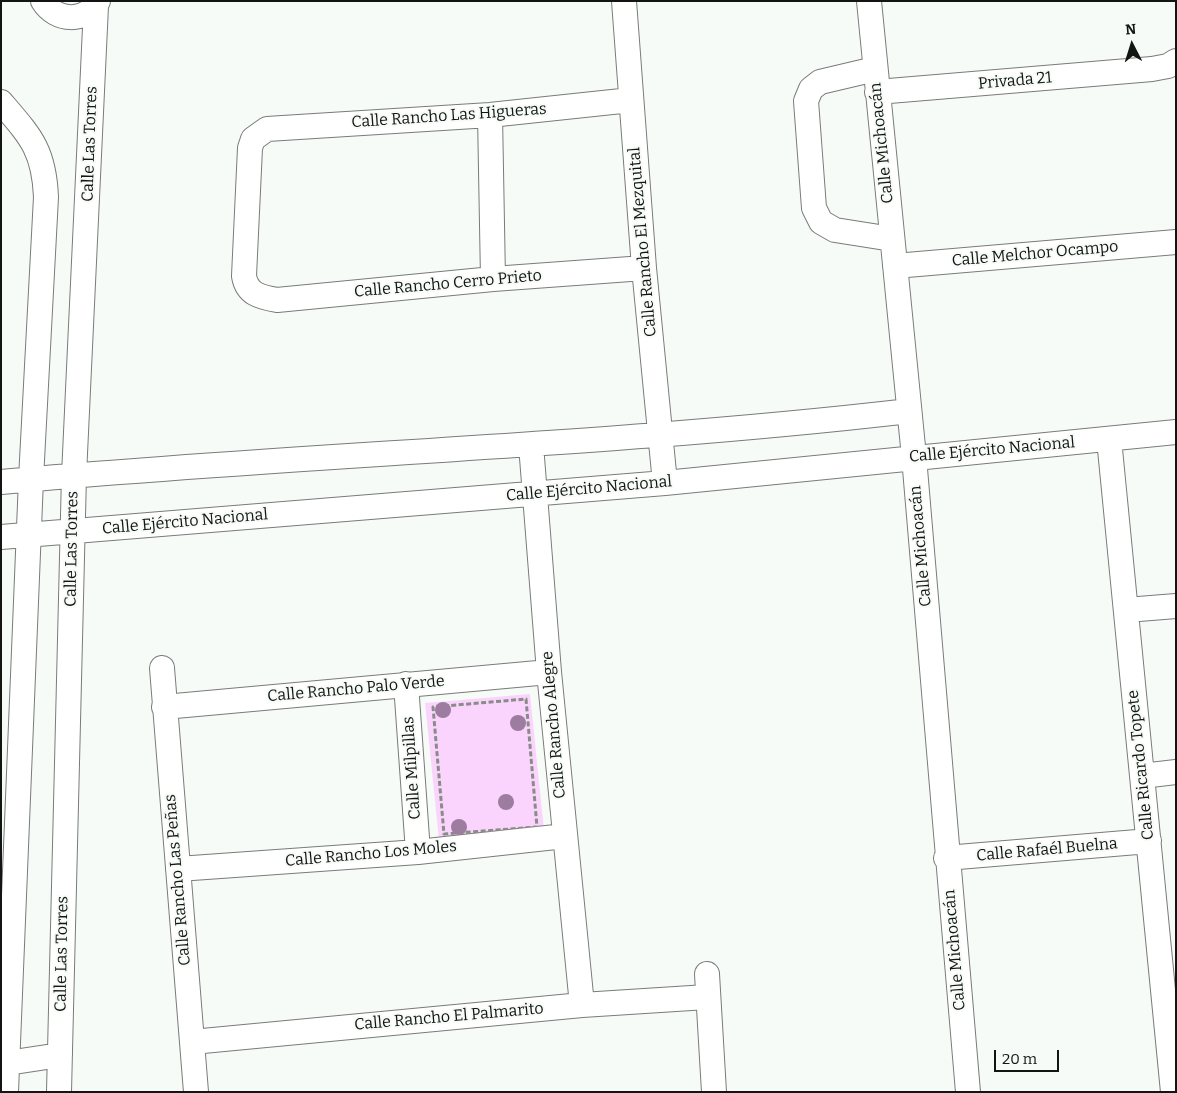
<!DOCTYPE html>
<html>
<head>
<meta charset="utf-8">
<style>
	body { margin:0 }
	#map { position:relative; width:1177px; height:1093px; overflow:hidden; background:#f7fbf7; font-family:Bitter,serif }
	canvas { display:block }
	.frame { position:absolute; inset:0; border:2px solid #131513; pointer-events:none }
	.north { position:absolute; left:1107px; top:20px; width:50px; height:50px; -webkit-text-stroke:4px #f7fbf7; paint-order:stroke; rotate:355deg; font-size:14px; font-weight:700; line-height:20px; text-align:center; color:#131513 }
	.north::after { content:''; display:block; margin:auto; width:18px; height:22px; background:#131513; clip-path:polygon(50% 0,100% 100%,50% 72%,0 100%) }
	.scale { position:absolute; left:994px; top:1050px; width:65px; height:22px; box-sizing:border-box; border:2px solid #131513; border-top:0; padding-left:6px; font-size:15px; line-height:18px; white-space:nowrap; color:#131513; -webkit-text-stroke:4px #f7fbf7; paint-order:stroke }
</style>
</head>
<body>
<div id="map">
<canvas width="1177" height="1093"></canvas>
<div class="frame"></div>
<div class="north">N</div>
<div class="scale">20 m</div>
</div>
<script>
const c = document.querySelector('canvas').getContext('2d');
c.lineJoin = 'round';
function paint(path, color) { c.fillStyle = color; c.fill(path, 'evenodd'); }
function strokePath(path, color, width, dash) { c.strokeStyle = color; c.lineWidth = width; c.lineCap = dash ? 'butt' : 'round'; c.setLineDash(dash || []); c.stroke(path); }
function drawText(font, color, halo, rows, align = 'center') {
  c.font = font + ' Bitter,serif'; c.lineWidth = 4; c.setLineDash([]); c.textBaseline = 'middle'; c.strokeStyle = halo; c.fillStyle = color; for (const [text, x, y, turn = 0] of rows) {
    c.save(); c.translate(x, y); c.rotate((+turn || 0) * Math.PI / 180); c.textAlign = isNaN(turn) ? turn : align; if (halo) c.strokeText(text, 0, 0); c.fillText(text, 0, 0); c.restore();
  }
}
paint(new Path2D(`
	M530,694L544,830L439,840L425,703Z`), '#fbd4fd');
const minor = new Path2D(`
	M43,1C56,22 86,23 98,1
	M624,1L644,268L665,483
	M869,1L914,457L968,1092
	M875,69L820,82L811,89L806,101L814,208L821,222L835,230L892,239
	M877,92L1152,69L1168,66L1176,61
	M631,100L490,115L267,129L253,139L250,148L244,276C247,294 260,297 277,300L493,279L644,268
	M1,102C31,137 44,150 46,197L31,479L6,1092
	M490,115L493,279
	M895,266L1176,242
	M1109,439L1173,1092
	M531,445L549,672L582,1005
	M1,482C304,454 607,446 909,411
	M1,537L665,483L1176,432
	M1126,610L1176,606
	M162,668L196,1092
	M406,684L418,852
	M164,707L549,672
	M1142,776L1176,772
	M946,858L1149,841
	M178,869L418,852L565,836
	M707,974L714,1092
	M192,1042L582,1005L707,997
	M1,1064L60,1055
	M59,1092L74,475L96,6`);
strokePath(minor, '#787c78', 26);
strokePath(new Path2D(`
	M526,699L537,827L444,834L433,707Z`), '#898c89', 3, [5, 2.5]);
strokePath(minor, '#fff', 24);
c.fillStyle = '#9c7c9f';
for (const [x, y] of [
	[443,710],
	[518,723],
	[506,802],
	[459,827]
]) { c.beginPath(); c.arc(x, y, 8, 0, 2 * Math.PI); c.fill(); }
drawText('16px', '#131513', '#f7fbf7', [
	["Privada 21",1015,81,-5],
	["Calle Rancho Las Higueras",449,116,-4],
	["Calle Michoacán",882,143,-96],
	["Calle Las Torres",90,144,-88],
	["Calle Rancho El Mezquital",643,242,-95],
	["Calle Melchor Ocampo",1035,254,-5],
	["Calle Rancho Cerro Prieto",448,284,-5],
	["Calle Ejército Nacional",992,450,-5],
	["Calle Ejército Nacional",589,489,-5],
	["Calle Ejército Nacional",185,522,-5],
	["Calle Michoacán",921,546,-95],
	["Calle Las Torres",72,549,-89],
	["Calle Rancho Palo Verde",356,689,-5],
	["Calle Rancho Alegre",554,725,-95],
	["Calle Ricardo Topete",1141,765,-96],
	["Calle Milpillas",412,768,-94],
	["Calle Rafaél Buelna",1047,850,-5],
	["Calle Rancho Los Moles",371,854,-5],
	["Calle Rancho Las Peñas",178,880,-95],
	["Calle Michoacán",955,950,-95],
	["Calle Las Torres",62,954,-89],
	["Calle Rancho El Palmarito",449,1017,-5]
]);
</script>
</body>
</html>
